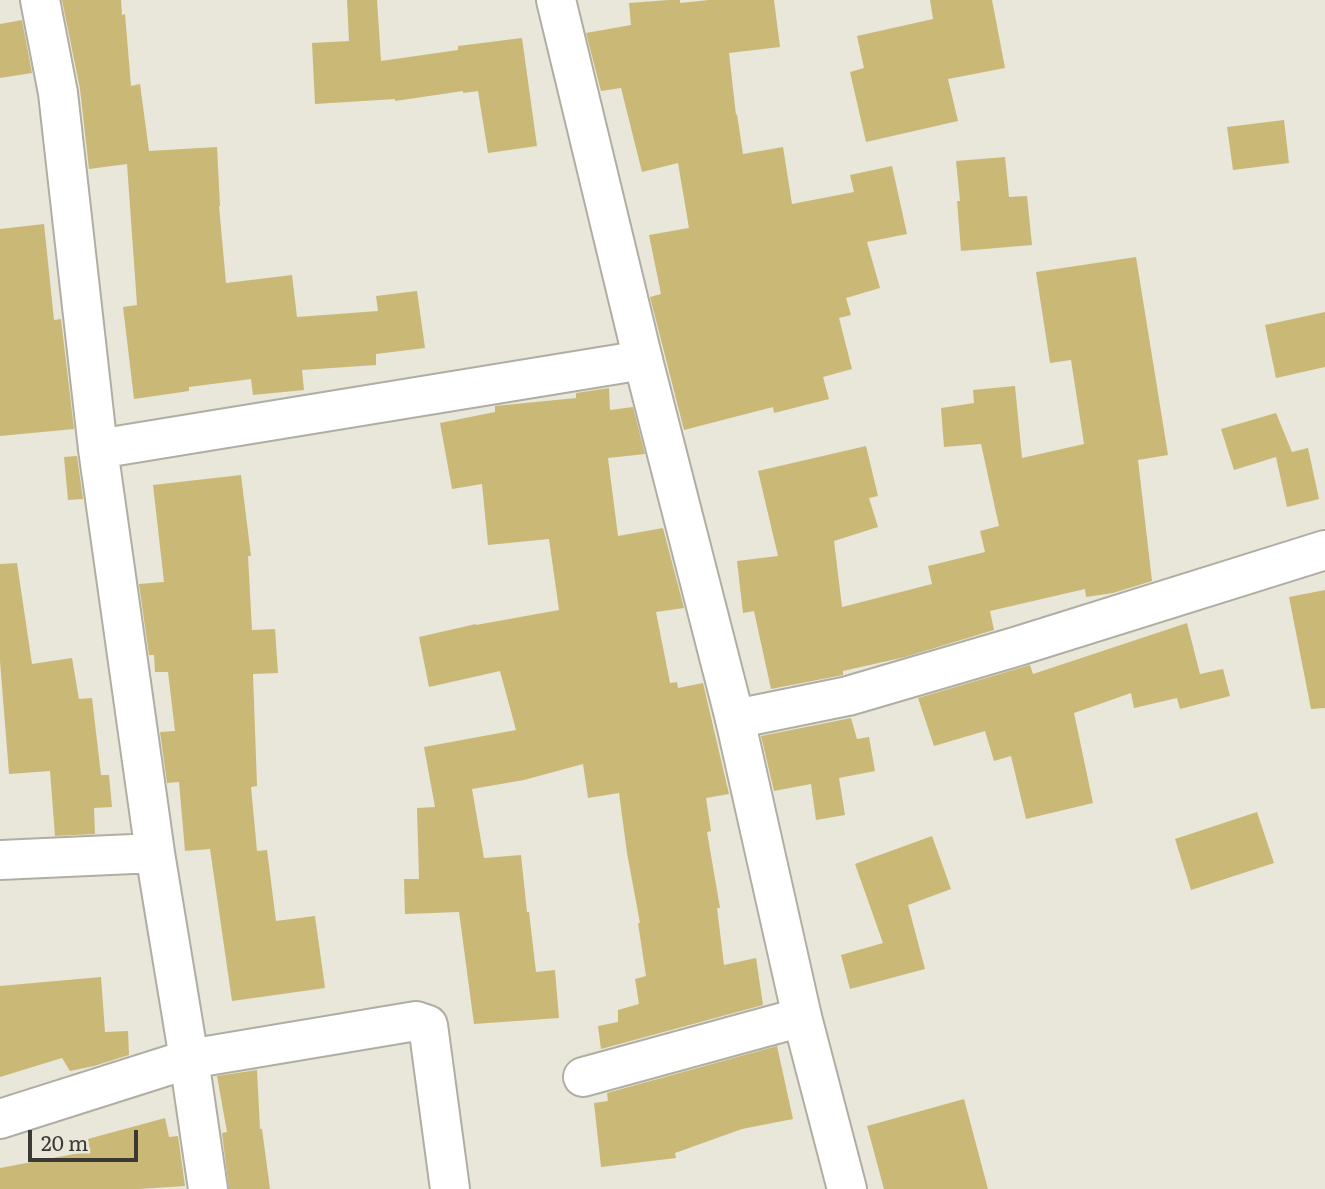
<!DOCTYPE html>
<html>
<head>
<meta charset="utf-8">
<style>
	body { margin:0 }
	#map { position:relative; width:1325px; height:1189px; overflow:hidden; background:#e9e6da; font-family:Literata,serif }
	canvas { display:block }
	.scale { position:absolute; left:28px; top:1130px; width:110px; height:32px; box-sizing:border-box; border:4px solid #3a3934; border-top:0; padding-left:9px; font-size:21px; line-height:24px; white-space:nowrap; color:#3a3934; -webkit-text-stroke:5px #e9e6da; paint-order:stroke }
</style>
</head>
<body>
<div id="map">
<canvas width="1325" height="1189"></canvas>
<div class="scale">20 m</div>
</div>
<script>
const c = document.querySelector('canvas').getContext('2d');
c.lineJoin = 'round';
function paint(path, color) { c.fillStyle = color; c.fill(path, 'evenodd'); }
function strokePath(path, color, width, dash) { c.strokeStyle = color; c.lineWidth = width; c.lineCap = dash ? 'butt' : 'round'; c.setLineDash(dash || []); c.stroke(path); }
paint(new Path2D(`
	M62,0H121L122,15L125,14L131,86L140,84L149,151L217,147L220,206H219L226,283L292,275L297,317L378,311L376,296L417,291L425,348L376,354V365L302,370L304,390L253,395L251,379L189,387V391L134,399L123,307L137,305L127,164L89,169L80,89Z
	M347,0H377L381,61L458,50V46L522,38L537,146L488,153L478,91L463,93V91L395,101V99L315,104L312,43L349,41Z
	M669,0H680V3L709,0H774L780,47L729,53L736,115L737,114L743,154L783,147L792,204L854,192L850,175L892,166L907,234L867,242L880,288L846,298L851,315L839,318L852,369L823,377L829,399L774,413L773,407L684,430L650,297L661,294L649,235L689,228L678,163L642,172L621,88L601,91L586,33L631,25L629,3Z
	M930,0H992L1005,68L948,79L958,121L866,142L850,72L864,68L857,36L933,19Z
	M22,20L32,73L0,78V24Z
	M1284,120L1289,163L1233,170L1227,127Z
	M1005,157L1009,197L1027,196L1032,245L961,251L957,201H960L956,161Z
	M44,224L54,320L61,319L74,429L0,436V229Z
	M1136,257L1168,455L1138,460L1152,581L1113,593L1086,597L1085,589L990,611L994,630L905,657L843,671V675L771,689L754,611L743,613L737,561L778,556L758,471L866,446L878,496L869,498L878,527L834,541L842,607L932,584L928,566L985,552L980,531L999,526L981,444L944,447L941,408L974,403L973,390L1015,386L1022,458L1084,444L1071,360L1050,363L1036,272Z
	M1325,312V367L1276,378L1265,325Z
	M609,388L610,410L633,407L645,454L608,458L618,536L663,528L684,608L656,612L670,683L677,682L678,688L703,683L729,794L706,798L711,831L707,832L720,908H717L724,965L756,958L763,1005L601,1049L598,1026L618,1022V1010L639,1004L635,979L646,976L638,923H640L627,853L619,793L588,798L583,764L524,780L472,789L484,858L521,855L527,912H529L536,972L555,970L559,1018L474,1024L459,912L405,914L404,879H419L417,808L435,807L424,747L516,730L500,671L429,687L419,637L476,624V625L559,610L549,539L488,545L482,484L452,489L440,423L495,412V406L576,398V393Z
	M1276,413L1292,452L1308,448L1319,499L1287,507L1276,457L1234,470L1221,429Z
	M77,456L83,499L68,500L64,457Z
	M241,475L251,556H248L252,630L275,629L278,673L253,674L257,786L251,787L257,851L267,850L276,921L315,916L325,988L232,1001L210,849L185,851L179,782L167,783L160,732L175,731L168,672H155L154,655H149L139,584L164,582L153,485Z
	M17,563L32,664L72,658L79,699L92,698L101,775H109L112,807L94,808L95,834L55,836L50,771L9,774L0,661V564Z
	M1325,590V708L1311,709L1289,597Z
	M1187,623L1200,674L1223,669L1230,696L1180,709L1177,698L1134,708L1131,693L1074,713L1093,803L1026,819L1011,756L994,761L985,731L934,746L918,698L1030,665L1033,674Z
	M851,718L857,739L869,737L875,771L839,778L845,815L816,820L811,784L774,791L761,736Z
	M1257,812L1274,863L1191,890L1175,839Z
	M932,836L951,889L908,905L925,969L850,989L841,955L883,943L855,864Z
	M101,977L105,1032L128,1031L129,1055L94,1066L70,1071L62,1058L0,1077V986Z
	M777,1046L793,1119L742,1129L675,1153L676,1158L601,1167L594,1103L608,1101L607,1093Z
	M257,1070L260,1129H262L270,1189H229L222,1133L227,1132L217,1076Z
	M964,1099L988,1189H884L867,1126Z
	M165,1118L169,1137L178,1136L185,1186L139,1189H0V1168L90,1151L88,1139Z`), '#cab976');
const street = new Path2D(`
	M40,0L58,93L98,449L155,853L189,1059L208,1189
	M98,449L643,360
	M735,719L848,696L1015,647L1325,550
	M0,860L155,853
	M583,1077L802,1017
	M0,1119L189,1059L416,1021L428,1025L450,1189`);
const secondary = new Path2D(`
	M556,0L643,360L735,719L802,1017L847,1189`);
strokePath(street, '#b0ada2', 42);
strokePath(secondary, '#b0ada2', 42);
strokePath(street, '#fff', 38);
strokePath(secondary, '#fff', 38);
</script>
</body>
</html>
